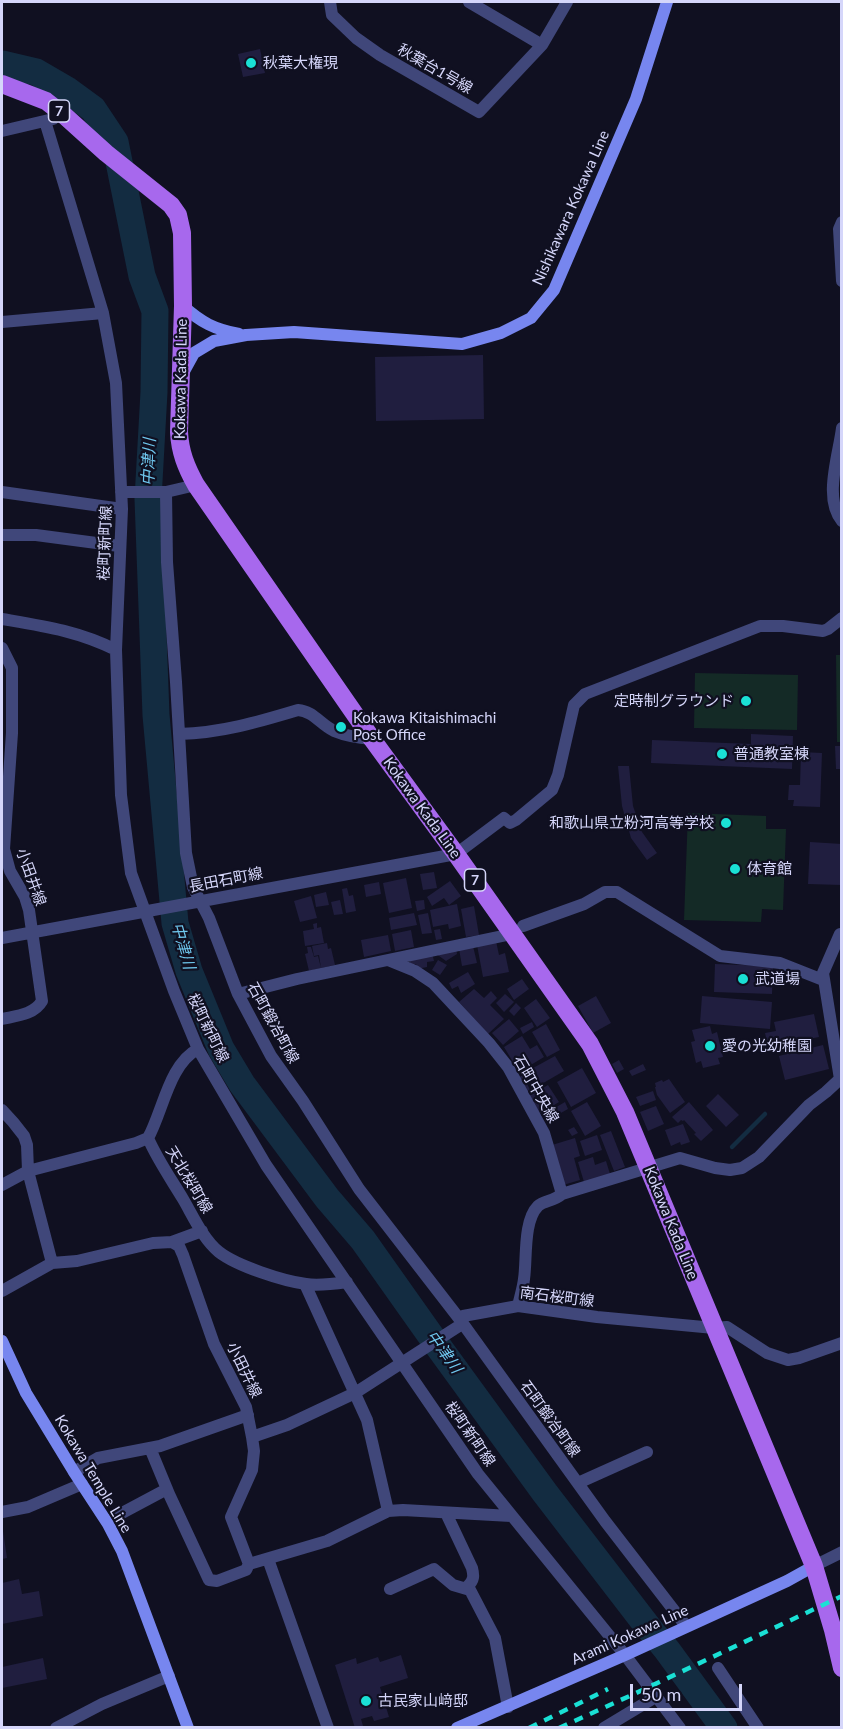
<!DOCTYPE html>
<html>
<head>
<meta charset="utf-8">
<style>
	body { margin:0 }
	#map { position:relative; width:843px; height:1729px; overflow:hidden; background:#101021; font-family:Lato,sans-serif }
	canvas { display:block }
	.frame { position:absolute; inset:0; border:3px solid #d5d6fa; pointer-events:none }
	.scale { position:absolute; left:630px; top:1684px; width:112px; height:27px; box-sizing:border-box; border:3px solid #d5d6fa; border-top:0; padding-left:8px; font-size:18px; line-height:21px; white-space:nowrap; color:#d5d6fa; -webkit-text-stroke:4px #101021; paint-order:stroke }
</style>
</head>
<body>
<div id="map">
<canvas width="843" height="1729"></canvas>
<div class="frame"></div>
<div class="scale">50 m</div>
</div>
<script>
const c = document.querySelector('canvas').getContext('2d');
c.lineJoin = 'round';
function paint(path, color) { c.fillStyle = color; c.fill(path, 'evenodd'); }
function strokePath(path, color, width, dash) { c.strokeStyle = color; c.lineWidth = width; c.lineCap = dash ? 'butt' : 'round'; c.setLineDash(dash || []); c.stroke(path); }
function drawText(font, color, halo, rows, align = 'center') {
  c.font = font + ' Lato,"Noto Sans JP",sans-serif'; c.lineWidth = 4.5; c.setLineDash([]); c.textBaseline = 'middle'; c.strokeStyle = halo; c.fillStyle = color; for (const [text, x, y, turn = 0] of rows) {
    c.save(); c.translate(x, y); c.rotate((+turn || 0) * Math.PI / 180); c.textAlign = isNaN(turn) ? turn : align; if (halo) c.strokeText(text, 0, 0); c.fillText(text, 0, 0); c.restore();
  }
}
paint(new Path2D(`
	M836,655H841V742H837Z
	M695,673L798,675L797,730L694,728Z
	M688,813L766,816V829H786L783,910L762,909L761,922L684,920Z`), '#142a26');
strokePath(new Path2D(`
	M732,1147L765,1114`), '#132c41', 4.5);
strokePath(new Path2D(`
	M2,64L36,72L67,90L93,109L115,142L142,276L155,311L154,392L148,499L156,715L175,923L189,971L221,1049L242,1084L327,1198L363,1240L438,1346L545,1493L648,1627L667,1650L724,1728`), '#132c41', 27);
paint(new Path2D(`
	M260,49L265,73L243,77L238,54Z
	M483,355L484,419L376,421L375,357Z
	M751,734L793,736L792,769L651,763L652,740L751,744Z
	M835,746H842V769H836Z
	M801,752L822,753L820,807L793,806L794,800H788L789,785H800Z
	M618,766H629L633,806L642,832L657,853L647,860L631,838L622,806Z
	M810,842L842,844V885L808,884Z
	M434,872L437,888L423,890L420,874Z
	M406,878L412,908L389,913L383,883Z
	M450,881L461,896L449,905L444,898L432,906L427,897Z
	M379,882L381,894L366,897L364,885Z
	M347,888L349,896L353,895L356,911L346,913L342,889Z
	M326,892L329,905L316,907L314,895Z
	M311,896L317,918L300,922L294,901Z
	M340,900L343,914L334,915L331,902Z
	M424,900L425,909L417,911L415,901Z
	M457,904L461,926L449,929L448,924L433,927L430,910Z
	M474,906L479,935L466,937L461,909Z
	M414,913L417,925L391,930L389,918Z
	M428,913L432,933L422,934L418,915Z
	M317,923V928L321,927L324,943L305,946L303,931L314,929L313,924Z
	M440,929L442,939L436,940L434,930Z
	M411,930L414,947L395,951L392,934Z
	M388,935L391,951L364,957L361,940Z
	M496,941L499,955L505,953L509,972L483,977L477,945Z
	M327,943L328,949L331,948L335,965L321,968L319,955L314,956L312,946Z
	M473,946L477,963L462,966L459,949Z
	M307,947H311L314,957L318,956L321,968L309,971L305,954L308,953Z
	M456,948L457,954L446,961L435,953Z
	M432,953L434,961L427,962V967L417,969L416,964L410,966L409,957Z
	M438,960L447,965L440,975L432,970Z
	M715,964L773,966L772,994L714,992Z
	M468,972L475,984L461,993L458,986L452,989L449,983Z
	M522,979L529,989L514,1000L507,989Z
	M474,989L484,998L491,991L497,998L490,1005L504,1019L488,1034L459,1002Z
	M505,994L514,1002L504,1012L496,1003Z
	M596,996L611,1023L593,1033L578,1006Z
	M702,996L772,1002L770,1029L700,1023Z
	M536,999L550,1018L537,1027L524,1008Z
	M516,1003L521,1008L514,1016L509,1011Z
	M814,1014L819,1037L768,1047L765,1033L776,1031L774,1022Z
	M509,1019L519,1031L503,1045L492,1033Z
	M532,1022L534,1027L523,1034L520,1028Z
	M546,1024L560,1050L547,1057L532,1032Z
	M710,1026L712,1034L717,1032L723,1057L718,1058L720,1064L703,1068L701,1061L696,1063L691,1042L695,1041L692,1030Z
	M522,1036L530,1049L537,1045L544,1057L519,1072L504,1047Z
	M823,1045L829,1069L785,1080L779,1056Z
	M555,1056L564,1071L533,1089L524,1073Z
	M619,1060L624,1069L617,1073L612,1064Z
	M643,1064L646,1070L632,1076L629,1071Z
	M582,1068L596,1093L571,1107L557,1082Z
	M523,1075L530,1090L526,1092L519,1077Z
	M669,1079L685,1102L670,1113L657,1095L655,1087H656L655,1083L662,1080L663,1082Z
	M548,1085L559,1102L539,1114L529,1096Z
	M653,1091L656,1100L640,1106L636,1097Z
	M718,1094L739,1115L726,1127L706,1106Z
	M565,1102L568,1109L550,1119L546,1113Z
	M587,1102L601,1126L585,1136L571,1111Z
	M689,1102L713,1130L701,1141L694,1134L696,1133L684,1120L683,1121L681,1120L678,1123L672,1117Z
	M656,1106L664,1124L648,1131L640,1112Z
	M683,1124L690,1142L681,1145L680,1142L671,1146L665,1130Z
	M574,1127L578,1133L572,1136L568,1130Z
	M611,1131L625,1167L614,1171L600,1135Z
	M597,1135L602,1150L585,1156L580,1141Z
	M575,1138L580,1156L574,1158L580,1180L563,1185L552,1145Z
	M593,1157L595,1165L606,1161L610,1174L584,1182L578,1162Z
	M2,1531H3L7,1558L2,1559Z
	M19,1579L22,1594L39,1591L43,1616L2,1624V1583Z
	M401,1655L408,1678L380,1687L389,1717L374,1721L372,1716L361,1719L363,1726L355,1728L335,1665L356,1658L357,1664L378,1657L380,1662Z
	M43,1658L47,1679L2,1688V1667Z`), '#201e3f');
strokePath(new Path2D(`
	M330,2L332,15L356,38L380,55L479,112L542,45L567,2
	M469,2L542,45
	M45,121L103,313L116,383L122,509L116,650L121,795L131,873L174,991L198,1049L266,1165L478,1474L625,1655L680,1728
	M2,131L53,119
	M842,222L839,229L842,281
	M2,322L103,313
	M842,428C839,454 823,499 842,521
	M2,492L122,509
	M121,492H166L196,485
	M166,492L167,562L176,682L186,853L193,887L209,918L238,994L271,1056L303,1101L359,1189L461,1321L605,1521L686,1626
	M2,535H36L119,546
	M2,619C43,626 78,631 116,650
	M2,648L12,668V733L4,849L10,871L25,897L29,910L42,1001C34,1015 15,1016 2,1019
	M179,734C221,733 258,722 298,710C313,711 320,724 334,731C346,736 359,738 372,739
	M523,926L584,904L605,892H617L720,956L780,963L823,980
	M2,938L456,854L504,818L510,823L516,820L552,790L558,775L574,705L585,694L760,626H783L823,631L828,629L842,618
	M388,960L415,971L433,983L489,1043L508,1067L544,1133L562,1194L680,1158L715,1168L730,1170L742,1168L759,1157L809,1105L826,1092L840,1079L823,973L840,934
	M238,994L297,979L512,934
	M2,1110L13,1122L24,1136L27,1145L28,1171L52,1263L77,1261L153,1243L172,1242L179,1246L183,1255L214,1344L246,1407L252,1437L254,1451L252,1470L231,1517L249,1564
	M148,1138C163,1111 169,1064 198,1049
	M2,1185L28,1171L136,1143L148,1138C157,1159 171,1179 183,1199C193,1216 203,1239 219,1252C237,1266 283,1281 306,1284C319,1286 333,1284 347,1282
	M172,1242L202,1231
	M305,1284L367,1420L388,1511
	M2,1291L52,1263
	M518,1306C520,1297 523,1288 524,1279C527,1259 523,1221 538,1206C544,1200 553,1202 562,1194
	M252,1437L287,1425L355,1393L459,1326L463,1316L518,1306L597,1317L714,1328L727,1327L767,1353L788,1360L799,1358L842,1343
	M150,1448L169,1494L209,1580L217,1581L246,1570L249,1564
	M74,1472L98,1458L160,1446L248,1415
	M578,1483L647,1452
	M2,1512L28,1507L82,1484
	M446,1513L472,1568C474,1576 474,1580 468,1586L495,1638L508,1707
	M107,1521L167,1489
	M268,1559L328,1728
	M249,1564L327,1541L388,1511L403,1510L511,1516
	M814,1566L842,1552
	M390,1589L434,1569L453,1585L470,1590
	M718,1668L758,1728
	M56,1728L102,1704L169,1676
	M604,1728L657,1696`), '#40477a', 12);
strokePath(new Path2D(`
	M183,306C202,323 214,329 239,334
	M183,373L194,353L214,341L246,335L294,332L462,344L501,333L531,318L554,290L636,99L667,2
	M2,1341L26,1393L74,1472L108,1524L122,1551L188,1728
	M457,1728L625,1655L787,1581L814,1566`), '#7786ef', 12);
strokePath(new Path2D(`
	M2,84L46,101L65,116L106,153L171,205L178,215L182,233L183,306L179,432C180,452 186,467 196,485L372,739L456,854L590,1044L625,1112L814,1566L833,1630L842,1668`), '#a768ed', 18);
strokePath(new Path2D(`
	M529,1728L608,1689
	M559,1728L634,1694L842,1596`), '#1ae0d5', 4.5, [9, 8]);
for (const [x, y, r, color] of [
	[251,63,6,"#1ae0d5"],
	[746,701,6,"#1ae0d5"],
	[341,727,6,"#1ae0d5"],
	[722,754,6,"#1ae0d5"],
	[726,823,6,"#1ae0d5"],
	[735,869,6,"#1ae0d5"],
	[743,979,6,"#1ae0d5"],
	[710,1046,6,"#1ae0d5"],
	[366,1701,6,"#1ae0d5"]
]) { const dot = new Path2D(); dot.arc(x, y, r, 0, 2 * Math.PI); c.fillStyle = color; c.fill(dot); strokePath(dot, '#101021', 2); }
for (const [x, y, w] of [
	[59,111,21],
	[475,880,21]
]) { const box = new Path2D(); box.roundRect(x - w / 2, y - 11, w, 22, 4.5); c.fillStyle = '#101021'; c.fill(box); strokePath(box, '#d5d6fa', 1.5); }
drawText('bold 14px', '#d5d6fa', null, [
	["7",59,111],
	["7",475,880]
]);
drawText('15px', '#d5d6fa', '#101021', [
	["秋葉大権現",263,63],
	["定時制グラウンド",734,701,"right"],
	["Kokawa Kitaishimachi",353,718],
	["Post Office",353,735],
	["普通教室棟",734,754],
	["和歌山県立粉河高等学校",714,823,"right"],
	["体育館",747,869],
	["武道場",755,979],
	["愛の光幼稚園",722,1046],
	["古民家山﨑邸",378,1701]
], 'left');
drawText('15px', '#d5d6fa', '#101021', [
	["秋葉台1号線",435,69,30],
	["Nishikawara Kokawa Line",571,208,-66],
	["Kokawa Kada Line",181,379,-89],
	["桜町新町線",105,543,-88],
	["Kokawa Kada Line",422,808,54],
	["小田井線",31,877,70],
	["長田石町線",226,880,-11],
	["石町鍛冶町線",273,1023,61],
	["桜町新町線",208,1028,64],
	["石町中央線",536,1089,60],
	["天北桜町線",189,1180,59],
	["Kokawa Kada Line",671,1223,68],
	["南石桜町線",557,1297,7],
	["小田井線",244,1370,64],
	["石町鍛冶町線",550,1419,54],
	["桜町新町線",470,1434,55],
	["Kokawa Temple Line",93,1474,59],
	["Arami Kokawa Line",630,1635,-24]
]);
drawText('italic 16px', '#6fc7ee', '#101021', [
	["中津川",149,462,-88],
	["中津川",183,946,74],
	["中津川",444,1352,54]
]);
</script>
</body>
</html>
